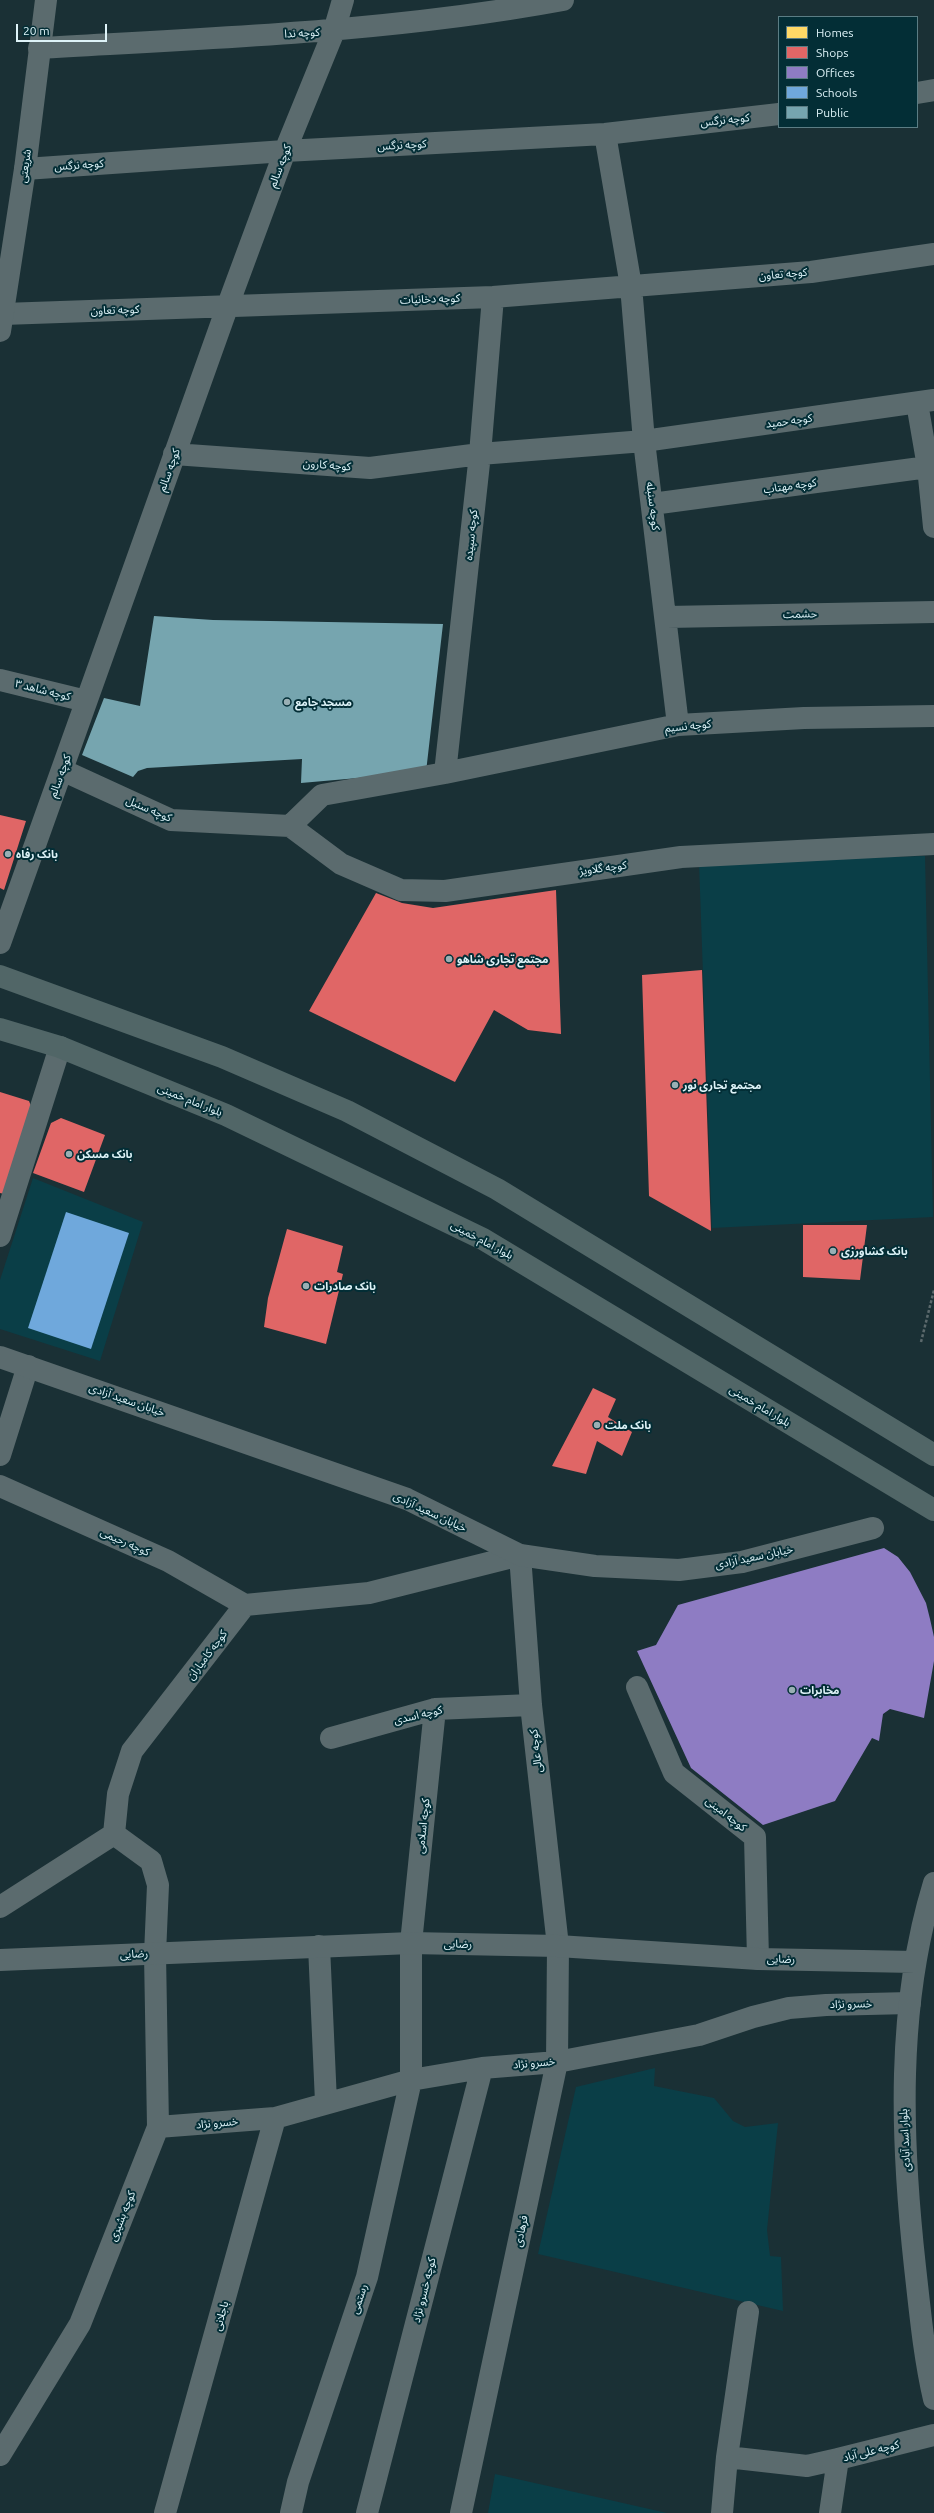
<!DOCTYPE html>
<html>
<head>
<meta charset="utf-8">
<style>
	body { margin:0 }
	#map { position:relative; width:934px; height:2513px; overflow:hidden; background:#1a3035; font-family:Ubuntu,sans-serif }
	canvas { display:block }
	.legend { position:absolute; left:778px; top:16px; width:140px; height:112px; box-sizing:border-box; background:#032e36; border:1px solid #5b7d84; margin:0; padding:5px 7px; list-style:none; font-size:12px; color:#def3f8 }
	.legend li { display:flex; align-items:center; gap:8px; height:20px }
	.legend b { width:20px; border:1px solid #5b7d84 }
	.scale { position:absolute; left:16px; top:24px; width:91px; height:18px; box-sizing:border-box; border:2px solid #def3f8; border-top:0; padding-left:5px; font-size:12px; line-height:14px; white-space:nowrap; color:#def3f8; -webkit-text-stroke:3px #032e36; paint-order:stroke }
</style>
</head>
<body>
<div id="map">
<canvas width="934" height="2513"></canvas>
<ul class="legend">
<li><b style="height:11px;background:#ffd966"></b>Homes</li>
<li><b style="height:11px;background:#e06666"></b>Shops</li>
<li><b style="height:11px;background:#8e7cc3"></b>Offices</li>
<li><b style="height:11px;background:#6fa8dc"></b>Schools</li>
<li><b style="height:11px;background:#76a5af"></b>Public</li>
</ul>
<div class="scale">20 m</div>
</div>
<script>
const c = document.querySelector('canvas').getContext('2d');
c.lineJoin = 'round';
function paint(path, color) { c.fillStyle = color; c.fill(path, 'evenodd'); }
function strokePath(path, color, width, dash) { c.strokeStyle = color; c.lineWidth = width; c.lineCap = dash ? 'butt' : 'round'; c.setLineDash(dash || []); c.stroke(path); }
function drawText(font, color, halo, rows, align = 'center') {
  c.font = font + ' Ubuntu,"Noto Sans Arabic",sans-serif'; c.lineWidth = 4; c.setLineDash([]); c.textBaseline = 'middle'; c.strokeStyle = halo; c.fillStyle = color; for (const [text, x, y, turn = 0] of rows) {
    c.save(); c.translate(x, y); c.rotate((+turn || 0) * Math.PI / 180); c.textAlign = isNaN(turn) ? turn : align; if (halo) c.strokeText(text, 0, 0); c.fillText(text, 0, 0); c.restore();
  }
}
paint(new Path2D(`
	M925,856L933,1217L712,1228L699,862Z
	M33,1178L143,1222L100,1361L0,1329V1280Z
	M655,2068L654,2086L714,2098L733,2121L745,2127L778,2123L767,2230L770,2256L781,2257L783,2311L538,2254L576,2087Z
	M495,2474L667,2513H488Z`), '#0a3e47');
paint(new Path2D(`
	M877,1578L901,1666L747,1706L723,1618Z`), '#ffd966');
paint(new Path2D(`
	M0,815L26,821L4,890L0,888Z
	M556,890L561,1034L528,1030L494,1010L455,1082L309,1011L376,893L402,903L433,908Z
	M702,970L711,1231L649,1196L642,975Z
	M0,1092L29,1101L31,1106L4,1194L0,1193Z
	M61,1118L105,1135L84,1192L33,1173L51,1123Z
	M803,1225H867L860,1280L803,1277Z
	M287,1229L343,1246L337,1272L343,1274L326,1344L264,1327L268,1298Z
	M593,1388L616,1399L608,1417L632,1432L622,1456L597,1441L586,1474L552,1466Z`), '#e06666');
paint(new Path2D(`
	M884,1548L898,1557L910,1572L926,1603L930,1619L934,1637V1661L924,1718L890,1709L883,1714L879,1741L872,1738L835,1801L763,1825L691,1768L637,1651L656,1645L678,1605Z`), '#8e7cc3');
paint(new Path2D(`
	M66,1212L129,1233L91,1349L28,1328Z`), '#6fa8dc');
paint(new Path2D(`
	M154,616L213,620L443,624L426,772L301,783L302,759L147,768L138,771L133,777L82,755L104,698L140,706Z`), '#76a5af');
strokePath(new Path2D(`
	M921,1342L934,1290`), '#5b696c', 2.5, [3, 2]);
strokePath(new Path2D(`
	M39,48C214,38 390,32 563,0
	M917,93L934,90
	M605,134L631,286L644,441L678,725
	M25,169L285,151L605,134L779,114
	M3,314L493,297L811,272L934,254
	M917,403L928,467L934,527
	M174,454L370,468L480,454L644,441L934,400
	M652,504L928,467
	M667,617L934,612
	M0,680L86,701
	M62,770L171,820L290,826
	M445,773L480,454L493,297
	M290,826L341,864L401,890L445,891L681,857L934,844
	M290,826L322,795L445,773L678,725L804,718L934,716
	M0,943L228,305L285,151L334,31L343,0
	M0,1236L60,1047
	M0,1455L28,1366
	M0,1486L168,1561L245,1605
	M637,1687L674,1773L755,1837L758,1959
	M331,1738L435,1709L531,1705
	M0,1907L114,1834L118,1794L132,1751L245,1605L369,1593L520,1555L531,1705L558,1946L557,2062L461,2513
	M319,1946L326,2102
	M158,2127L275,2118L411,2080L482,2068L557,2062L699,2035L753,2017L789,2008L826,2005L910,2003
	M0,2455L80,2324L158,2127L155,1954L158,1885L151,1861L114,1834
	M727,2457L807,2466L838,2459
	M165,2513L275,2118
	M291,2513L298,2482L367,2277L411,2080V1943L435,1709
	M367,2513L482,2068
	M722,2513L727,2457L748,2312
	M830,2513L838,2459L934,2435`), '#5b6b6e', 22);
strokePath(new Path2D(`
	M0,331L25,169L46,0
	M0,1357L407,1499L520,1555L595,1566L679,1570L742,1562L873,1528
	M934,1883C896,2007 901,2140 915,2267C920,2311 924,2356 934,2399
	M0,1960L411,1943L558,1946L758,1959L915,1962`), '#5b6b6e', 22);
strokePath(new Path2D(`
	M0,976L222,1057L347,1111L497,1189L934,1455
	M0,1029L60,1047L226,1115L483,1239L934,1510`), '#516667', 22);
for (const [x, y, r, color] of [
	[287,702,4,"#99afb4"],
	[8,854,4,"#99afb4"],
	[449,959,4,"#99afb4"],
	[675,1085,4,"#99afb4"],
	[69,1154,4,"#99afb4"],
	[833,1251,4,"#99afb4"],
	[306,1286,4,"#99afb4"],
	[597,1425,4,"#99afb4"],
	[792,1690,4,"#99afb4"]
]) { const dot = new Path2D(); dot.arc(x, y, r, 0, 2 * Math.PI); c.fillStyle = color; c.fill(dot); strokePath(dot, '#032e36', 1.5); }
drawText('11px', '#def3f8', '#032e36', [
	["کوچه ندا",302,33,-3],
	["کوچه نرگس",725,120,-6],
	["کوچه نرگس",402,145,-3],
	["کوچه نرگس",79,165,-4],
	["شریعتی",25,166,-82],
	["کوچه سالم",280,166,-69],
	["کوچه تعاون",783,274,-5],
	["کوچه دخانیات",430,299,-2],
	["کوچه تعاون",115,310,-2],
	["کوچه حمید",789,421,-8],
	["کوچه کارون",327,465,4],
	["کوچه سالم",169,470,-70],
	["کوچه مهتاب",790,486,-8],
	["کوچه سنبله",653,506,83],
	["کوچه سپیده",471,535,-84],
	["حشمت",800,614,-1],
	["کوچه شاهد ۳",43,690,14],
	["کوچه نسیم",688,726,-6],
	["کوچه سالم",60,776,-70],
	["کوچه سنبل",149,809,23],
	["کوچه گلاویژ",603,868,-8],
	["بلوار امام خمینی",190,1100,22],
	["بلوار امام خمینی",482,1240,28],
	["خیابان سعید آزادی",127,1400,19],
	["بلوار امام خمینی",760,1406,31],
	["خیابان سعید آزادی",430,1512,25],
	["کوچه رحیمی",125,1542,24],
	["خیابان سعید آزادی",754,1557,-12],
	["کوچه کامیاران",207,1655,-53],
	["کوچه اسدی",418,1715,-13],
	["کوچه عالی",536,1751,-97],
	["کوچه امینی",726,1814,38],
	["کوچه اسلامی",423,1826,-84],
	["رضایی",458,1944,1],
	["رضایی",134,1954,-2],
	["رضایی",781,1959,1],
	["خسرو نژاد",851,2004,-1],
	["خسرو نژاد",534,2063,-5],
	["خسرو نژاد",217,2123,-5],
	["بلوار اسد آبادی",905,2140,-93],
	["کوچه بشیری",122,2216,-68],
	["فرهادی",521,2231,-78],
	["کوچه خسرو نژاد",424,2290,-76],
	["رستمی",359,2299,-72],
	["باجلانی",221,2316,-75],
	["کوچه علی آباد",871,2451,-14]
]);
drawText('bold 11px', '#def3f8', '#032e36', [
	["مسجد جامع",295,702],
	["بانک رفاه",16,854],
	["مجتمع تجاری شاهو",457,959],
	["مجتمع تجاری نور",683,1085],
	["بانک مسکن",77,1154],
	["بانک کشاورزی",841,1251],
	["بانک صادرات",314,1286],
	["بانک ملت",605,1425],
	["مخابرات",800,1690]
], 'left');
</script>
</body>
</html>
